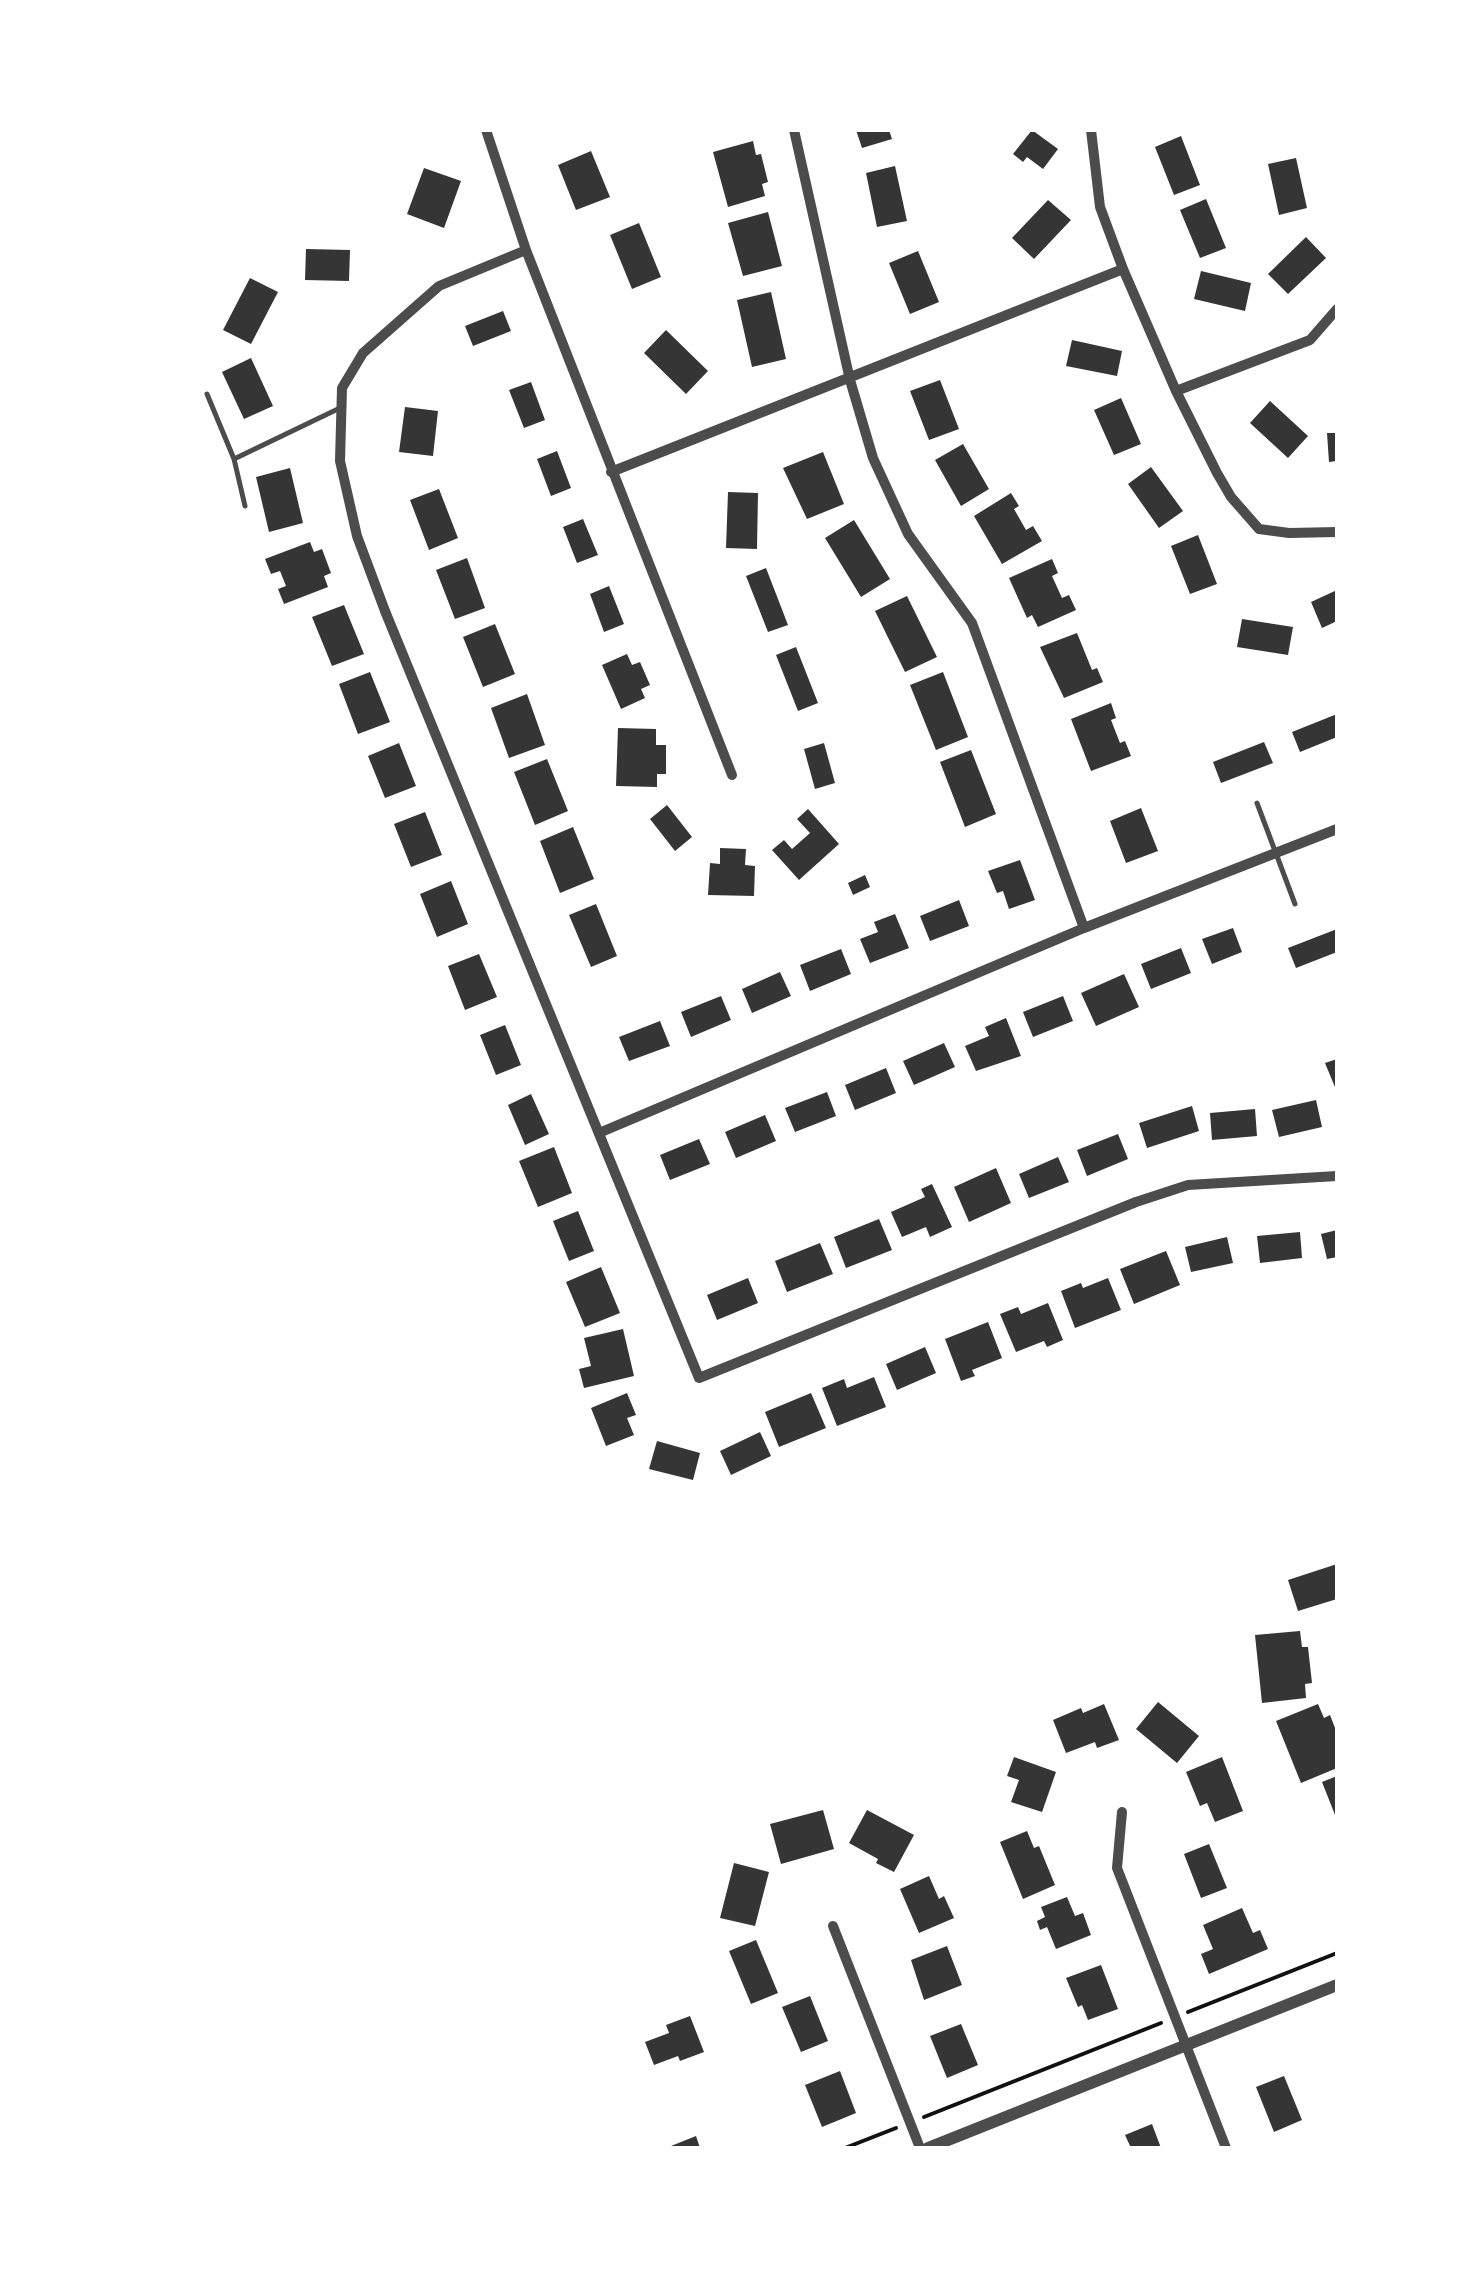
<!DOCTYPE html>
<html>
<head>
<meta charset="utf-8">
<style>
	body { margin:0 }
	#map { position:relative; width:1467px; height:2278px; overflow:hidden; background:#fff; font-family:"IBM Plex Sans",sans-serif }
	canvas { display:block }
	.frame { position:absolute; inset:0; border:132px solid #fff; pointer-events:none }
</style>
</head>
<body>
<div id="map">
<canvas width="1467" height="2278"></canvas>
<div class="frame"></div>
</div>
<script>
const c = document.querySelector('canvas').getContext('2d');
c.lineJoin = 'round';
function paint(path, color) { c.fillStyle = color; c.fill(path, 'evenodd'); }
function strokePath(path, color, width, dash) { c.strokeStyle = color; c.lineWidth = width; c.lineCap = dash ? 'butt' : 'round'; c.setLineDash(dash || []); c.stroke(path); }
paint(new Path2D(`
	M856,130H889L892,139L862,148Z
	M1032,130L1058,149L1043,169L1027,157L1023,162L1013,154Z
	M1181,136L1200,185L1174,195L1155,147Z
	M753,141L756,155L761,154L768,182L762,184L765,196L728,207L713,152Z
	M591,151L610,197L576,210L558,165Z
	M1296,158L1307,208L1279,215L1268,164Z
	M895,166L907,221L877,227L866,173Z
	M424,168L461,181L444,228L407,214Z
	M1206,199L1226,248L1200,258L1180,210Z
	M1048,200L1071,220L1034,259L1012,238Z
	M768,212L782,266L743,276L728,223Z
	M639,223L661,277L632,289L610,235Z
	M1306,237L1326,258L1288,294L1268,274Z
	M306,249L350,250L349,281L305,280Z
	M918,251L939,302L910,314L889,263Z
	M1201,271L1251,283L1245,311L1194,299Z
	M250,278L278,292L251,344L223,330Z
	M771,292L786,359L752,367L737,300Z
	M503,311L511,331L473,346L465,326Z
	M666,330L708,371L686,394L644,353Z
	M1072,340L1122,351L1117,376L1066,366Z
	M251,358L273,406L244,419L222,372Z
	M940,380L959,429L929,440L910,391Z
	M531,382L545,420L524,428L509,390Z
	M1121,398L1141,444L1114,455L1094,410Z
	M1270,401L1308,436L1288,458L1250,423Z
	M405,407L438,411L433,456L399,452Z
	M1327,433H1337V461L1329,462Z
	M963,444L989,489L961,506L935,460Z
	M557,451L571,488L551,496L537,459Z
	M823,452L844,504L807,519L783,468Z
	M1151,467L1183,511L1159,528L1128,484Z
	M290,468L303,523L269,532L256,477Z
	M439,489L458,538L429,550L410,500Z
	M728,492L758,493L757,549L726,548Z
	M1011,493L1019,506L1014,509L1026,530L1033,526L1042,541L1002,564L974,516Z
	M583,519L598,555L577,563L563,527Z
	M854,520L890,579L861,597L825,538Z
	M1198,535L1217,584L1190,594L1171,546Z
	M310,542L314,552L322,549L331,573L324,576L328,587L284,604L278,589L286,586L280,571L271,574L265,559Z
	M467,558L485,608L455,619L436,570Z
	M1052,559L1058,573L1052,576L1062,598L1069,595L1076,610L1038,627L1032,615L1027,618L1009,578Z
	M766,568L788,625L768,632L746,576Z
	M609,586L624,624L604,632L590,594Z
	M1337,590V621L1322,628L1311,602Z
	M907,596L937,657L905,672L875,611Z
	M344,605L364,654L332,666L312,617Z
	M1242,619L1293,627L1288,655L1237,647Z
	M495,624L515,674L483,687L463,637Z
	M1077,633L1092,670L1097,668L1103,682L1064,698L1040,647Z
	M796,647L818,703L798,711L776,655Z
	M627,654L632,665L640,662L650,685L641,689L645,698L621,709L602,665Z
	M370,672L390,722L358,734L339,684Z
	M943,672L968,737L936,750L910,685Z
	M527,694L545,745L509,758L491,708Z
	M1111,703L1116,718L1111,720L1120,743L1125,741L1131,756L1091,771L1071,719Z
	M1337,714V737L1300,752L1292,732Z
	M618,728L656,729V745H666V774H657V787L616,786Z
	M1264,742L1273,763L1221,783L1213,762Z
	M399,743L416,786L385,798L368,756Z
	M824,743L835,783L815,789L804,749Z
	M971,750L996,814L965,827L940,762Z
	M547,759L568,811L535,825L514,772Z
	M667,805L692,837L675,851L650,819Z
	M1141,808L1158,851L1126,863L1110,821Z
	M808,809L839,844L799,880L772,850L784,840L792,849L810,833L797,819Z
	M425,812L442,855L411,867L394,824Z
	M573,827L594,879L560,893L540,841Z
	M720,848L746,849L745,865L755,866L754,896L708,895L710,863L720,864Z
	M1020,860L1035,900L1009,909L1003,891L997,893L988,871Z
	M865,875L870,887L853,895L848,883Z
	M451,881L468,924L437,937L420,894Z
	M959,900L969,926L930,941L920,916Z
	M596,904L617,956L591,967L569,915Z
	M895,914L909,948L870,963L860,939L878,932L874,922Z
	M1233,928L1242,952L1212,964L1202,939Z
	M1337,929V952L1296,968L1288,948Z
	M1181,948L1191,973L1151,989L1141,964Z
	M841,949L851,974L810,991L800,965Z
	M479,954L497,997L465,1010L448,966Z
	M780,972L791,996L752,1013L742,989Z
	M1124,974L1139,1007L1096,1026L1081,993Z
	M721,996L731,1020L691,1037L681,1012Z
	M1063,996L1073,1021L1033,1037L1023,1012Z
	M1006,1018L1021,1056L976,1071L965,1046L989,1036L985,1027Z
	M660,1021L670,1046L629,1061L619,1037Z
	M505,1025L521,1065L496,1075L480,1035Z
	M944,1043L955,1067L914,1085L903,1061Z
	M1337,1059V1092L1325,1063Z
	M886,1068L896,1093L855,1110L845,1085Z
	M827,1092L836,1116L795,1132L785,1108Z
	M531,1094L549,1134L525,1145L508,1105Z
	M1316,1100L1322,1127L1279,1137L1272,1110Z
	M1192,1106L1199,1131L1147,1148L1139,1123Z
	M1255,1109L1257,1136L1212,1140L1210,1113Z
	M765,1115L776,1141L736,1158L725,1132Z
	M1118,1134L1128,1159L1087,1176L1077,1150Z
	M699,1139L710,1164L670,1180L660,1155Z
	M554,1147L572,1193L538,1207L519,1161Z
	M1058,1157L1069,1182L1029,1198L1019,1174Z
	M996,1168L1011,1203L969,1222L954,1187Z
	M932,1184L952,1227L930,1237L926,1227L902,1237L891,1212L925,1197L921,1189Z
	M578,1211L594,1251L569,1261L553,1221Z
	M879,1219L892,1250L846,1268L834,1237Z
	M1337,1230V1257L1327,1259L1321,1234Z
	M1300,1232L1302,1258L1260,1263L1257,1236Z
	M1227,1237L1233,1263L1191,1272L1185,1247Z
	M820,1243L833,1274L787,1292L775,1261Z
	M1166,1251L1180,1285L1134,1304L1120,1269Z
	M601,1267L620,1313L585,1327L566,1282Z
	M748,1278L758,1303L717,1320L707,1295Z
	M1108,1278L1121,1310L1075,1328L1061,1291L1081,1283L1083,1288Z
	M1048,1303L1063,1340L1047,1347L1044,1341L1016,1352L1000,1314L1018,1307L1021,1314Z
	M988,1322L1002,1358L972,1370L975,1376L961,1381L945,1339Z
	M623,1329L634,1376L584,1388L579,1369L591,1366L584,1338Z
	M925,1347L936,1373L897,1390L886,1364Z
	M874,1377L886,1407L837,1426L822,1388L844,1379L847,1388Z
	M627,1393L636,1415L627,1418L634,1435L606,1446L591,1408Z
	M811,1393L826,1428L779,1447L765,1412Z
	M760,1432L771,1456L731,1475L720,1451Z
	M657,1441L700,1453L693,1480L649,1469Z
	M1337,1564V1599L1298,1611L1288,1580Z
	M1300,1631L1302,1647H1308L1312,1683L1305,1684L1306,1698L1262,1703L1255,1635Z
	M1158,1702L1199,1736L1177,1763L1136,1729Z
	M1104,1704L1119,1740L1097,1748L1095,1742L1066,1753L1053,1720L1081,1708L1083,1713Z
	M1318,1704L1324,1718L1330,1715L1337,1733V1768L1301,1783L1276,1721Z
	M1014,1757L1056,1772L1042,1812L1011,1802L1019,1780L1007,1776Z
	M1222,1757L1243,1811L1215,1822L1207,1803L1200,1806L1186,1772Z
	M1337,1776V1820L1322,1782Z
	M823,1810L834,1849L781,1864L770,1824Z
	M867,1810L914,1835L894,1872L876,1863L878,1859L849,1843Z
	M1027,1831L1034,1848L1039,1846L1055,1885L1023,1899L1000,1842Z
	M1209,1844L1227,1888L1201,1898L1184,1854Z
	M734,1863L769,1872L755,1926L720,1918Z
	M929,1876L939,1899L944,1896L954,1918L919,1933L900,1889Z
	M1067,1897L1075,1916L1083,1913L1091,1935L1056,1949L1047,1927L1040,1930L1037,1921L1045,1917L1041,1907Z
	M1242,1908L1253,1933L1260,1930L1268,1949L1209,1974L1201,1954L1213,1949L1203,1925Z
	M756,1940L778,1993L751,2004L729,1951Z
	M947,1946L962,1985L924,2000L911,1960Z
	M1101,1965L1118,2009L1088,2020L1082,2005L1078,2007L1066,1978Z
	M810,1996L828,2041L801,2052L782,2007Z
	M690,2016L704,2052L680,2061L678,2056L654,2065L645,2042L669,2033L666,2025Z
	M961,2024L978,2065L947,2078L930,2036Z
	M840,2071L856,2113L822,2127L805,2085Z
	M1284,2076L1302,2120L1274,2132L1256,2087Z
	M1152,2124L1161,2148H1131L1125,2135Z
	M696,2136L700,2148H666Z`), '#353535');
strokePath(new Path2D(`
	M1188,2012L1337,1953
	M924,2117L1161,2023
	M845,2148L896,2128`), '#111', 4);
strokePath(new Path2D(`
	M207,394L234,459
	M245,506L234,459L340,408
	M1257,803L1295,904`), '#4c4c4c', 5);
strokePath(new Path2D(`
	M486,130L526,250L732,775
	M794,130L850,380L873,458L908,534L972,623L1084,928
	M1091,130L1100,207L1123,269L1176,391L1217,473L1231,497L1259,529L1289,533L1337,532
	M526,250L439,286L363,353L342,388L340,461L357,536L385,611L699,1378L1136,1202L1188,1185L1337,1176
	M1176,391L1310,340L1337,309
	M611,472L1123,269
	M599,1133L1084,928L1337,829
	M1122,1812L1117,1868L1226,2148
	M833,1926L920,2148`), '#4c4c4c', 10);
strokePath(new Path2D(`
	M928,2148L1337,1985`), '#4c4c4c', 12);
</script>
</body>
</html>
